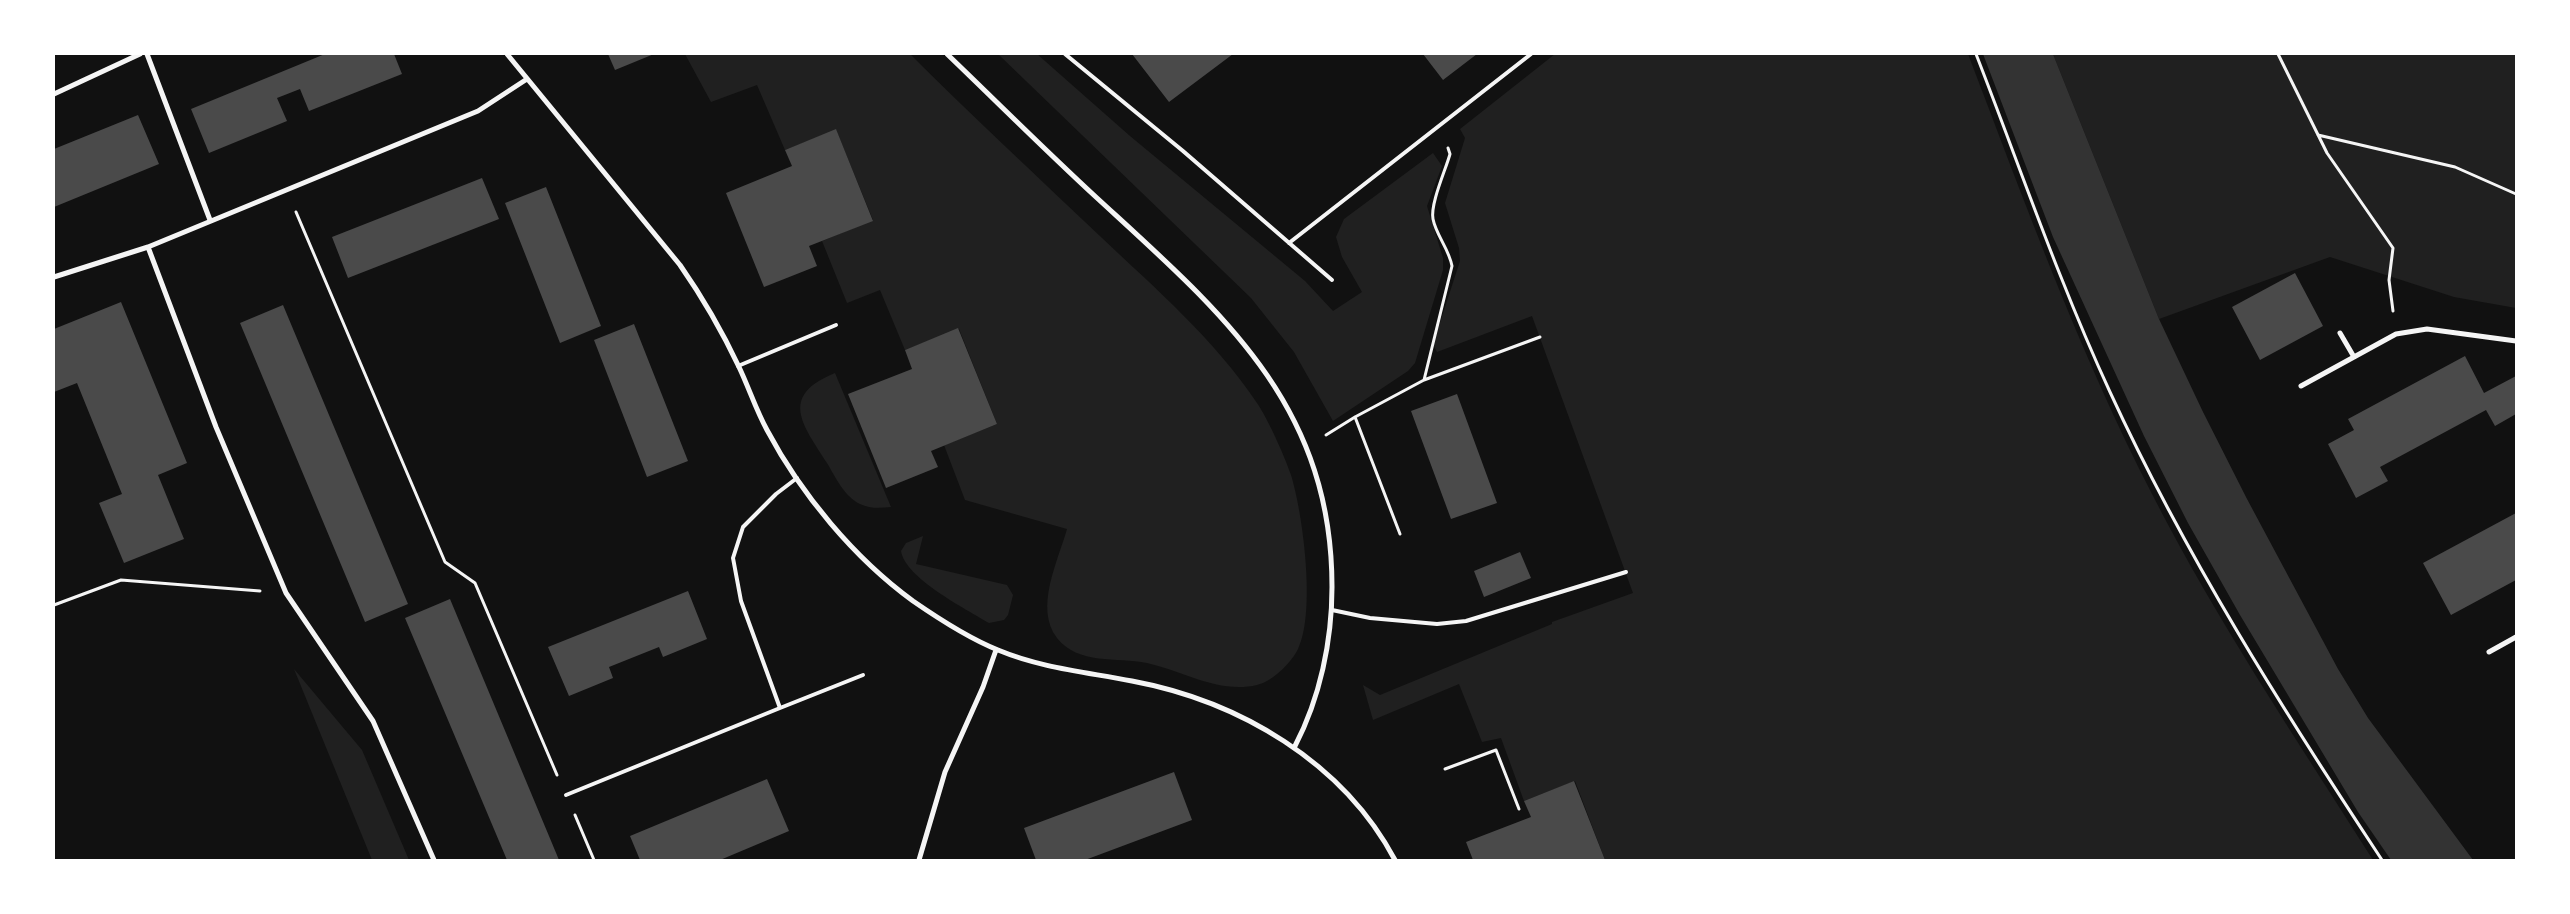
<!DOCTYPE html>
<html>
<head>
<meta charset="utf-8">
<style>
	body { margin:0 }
	#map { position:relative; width:2570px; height:914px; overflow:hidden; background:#111; font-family:"Open Sans",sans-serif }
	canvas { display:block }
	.frame { position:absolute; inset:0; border:55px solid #fff; pointer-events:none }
</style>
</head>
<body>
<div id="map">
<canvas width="2570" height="914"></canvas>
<div class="frame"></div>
</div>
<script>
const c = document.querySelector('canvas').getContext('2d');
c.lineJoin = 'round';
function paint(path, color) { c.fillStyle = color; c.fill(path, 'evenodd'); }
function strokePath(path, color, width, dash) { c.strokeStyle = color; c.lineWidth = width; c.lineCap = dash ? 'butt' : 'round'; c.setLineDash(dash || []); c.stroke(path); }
paint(new Path2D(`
	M685,54H910C973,117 1038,177 1102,238C1157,290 1215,340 1257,403C1268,419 1285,457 1291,475C1303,514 1316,612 1298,649C1291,663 1273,681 1257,685C1219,694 1183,671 1147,663C1117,657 1078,665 1057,638C1034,608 1058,561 1067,529L965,500L944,445L997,424L959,329L905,350L880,290L847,303L822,241L873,220L836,130L785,150L757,85L711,102Z
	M998,54H1037L1130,136L1305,281L1333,311L1362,292L1342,257L1336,237L1344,219L1433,153L1442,166L1427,206L1443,258V270L1415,363L1408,371L1333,421L1294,352L1251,298Z
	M1555,54H1968C2025,203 2079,352 2152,494C2217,621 2297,740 2373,860H1605L1575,781L1524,801L1501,738L1482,742L1459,684L1373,720L1363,685L1380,695L1552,624V622L1633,593L1532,316L1437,352L1433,344L1460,261L1459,248L1445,203L1465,138L1460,129Z
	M2053,54H2516V308L2454,297L2330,257L2159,319Z
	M835,373L891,507C881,508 870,509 860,504C844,496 836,478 827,463C803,425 778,396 835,373Z
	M923,536L916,564L1007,585L1013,595L1008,615L1004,620L989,623C966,609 905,578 901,551L906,543Z
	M294,669L362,750L409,860H372Z`), '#202020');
paint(new Path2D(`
	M1983,54H2053L2159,319L2203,412L2247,499L2338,669L2368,718L2473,860H2391L2358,812L2240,615L2188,523L2144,436L2053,237Z`), '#333');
paint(new Path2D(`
	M325,54H394L402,74L309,111L300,89L277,98L287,121L209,153L191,109Z
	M608,54H654L615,70Z
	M1132,54H1233L1169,102Z
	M1423,54H1477L1443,80Z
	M138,115L159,164L54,207V149Z
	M836,129L873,221L809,246L817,266L764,287L726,193L792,166L785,150Z
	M482,178L499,219L348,278L332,237Z
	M546,187L601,326L560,343L505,203Z
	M2295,273L2323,326L2260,360L2232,307Z
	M121,302L187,463L158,475L184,539L124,563L99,503L122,494L77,383L54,392V329Z
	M283,305L408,604L365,622L240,323Z
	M634,324L688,461L647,477L594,340Z
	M958,328L997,424L931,451L938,467L886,488L848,394L912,369L905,350Z
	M2465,356L2484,393L2516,376V414L2495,426L2486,410L2380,467L2388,481L2356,498L2328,444L2354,430L2348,419Z
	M1457,394L1497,503L1451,519L1411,411Z
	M2516,513V580L2451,615L2423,563Z
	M1520,552L1531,578L1484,597L1474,571Z
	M688,591L707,639L663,657L659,647L609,667L613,678L569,696L548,647Z
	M450,599L559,860H507L405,618Z
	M1174,772L1192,820L1085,860H1036L1024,828Z
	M767,779L789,831L720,860H640L630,836Z
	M1574,781L1605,860H1473L1466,842L1531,817L1524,801Z`), '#4a4a4a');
strokePath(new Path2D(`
	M1976,54C2020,167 2059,282 2110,392C2186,557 2283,710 2382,860
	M2278,54L2327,153L2393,248L2389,280L2393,311
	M2318,135L2455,167L2516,194
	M296,212L445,562L475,583L557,775
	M1424,380L1452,266C1449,249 1436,235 1433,219C1430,204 1446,169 1450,154L1448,148
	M1355,417L1400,534
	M1326,435L1355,417L1424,380L1540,337
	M54,605L121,580L260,591
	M1445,769L1496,750L1519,809
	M575,815L594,860`), '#f5f5f5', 3);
strokePath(new Path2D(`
	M1065,54L1183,151L1332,280
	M1289,243L1531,54
	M738,366L836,325
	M1332,610L1370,618L1437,624L1466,621L1626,572
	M780,708L863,675
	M566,795L780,708L741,601L733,558L743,527L776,494L797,478`), '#f5f5f5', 4);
strokePath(new Path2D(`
	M147,54L210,220
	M507,54L680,265C703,298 722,331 739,367C749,388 756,410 767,430C801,494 854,558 913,601C939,619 968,638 998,650C1041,668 1086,672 1132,681C1239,701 1343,762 1395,860
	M947,54C997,102 1046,151 1097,198C1221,312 1332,404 1332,587C1332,641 1320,698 1295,746
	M54,94L140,54
	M148,247L216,427L286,593L373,721L434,860
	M54,277L148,247L478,111L527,79
	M2340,333L2354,357
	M2301,386L2396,334L2427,329L2516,341
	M2489,652L2516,637
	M919,860L945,772L983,687L996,650`), '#f5f5f5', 5);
</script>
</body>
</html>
